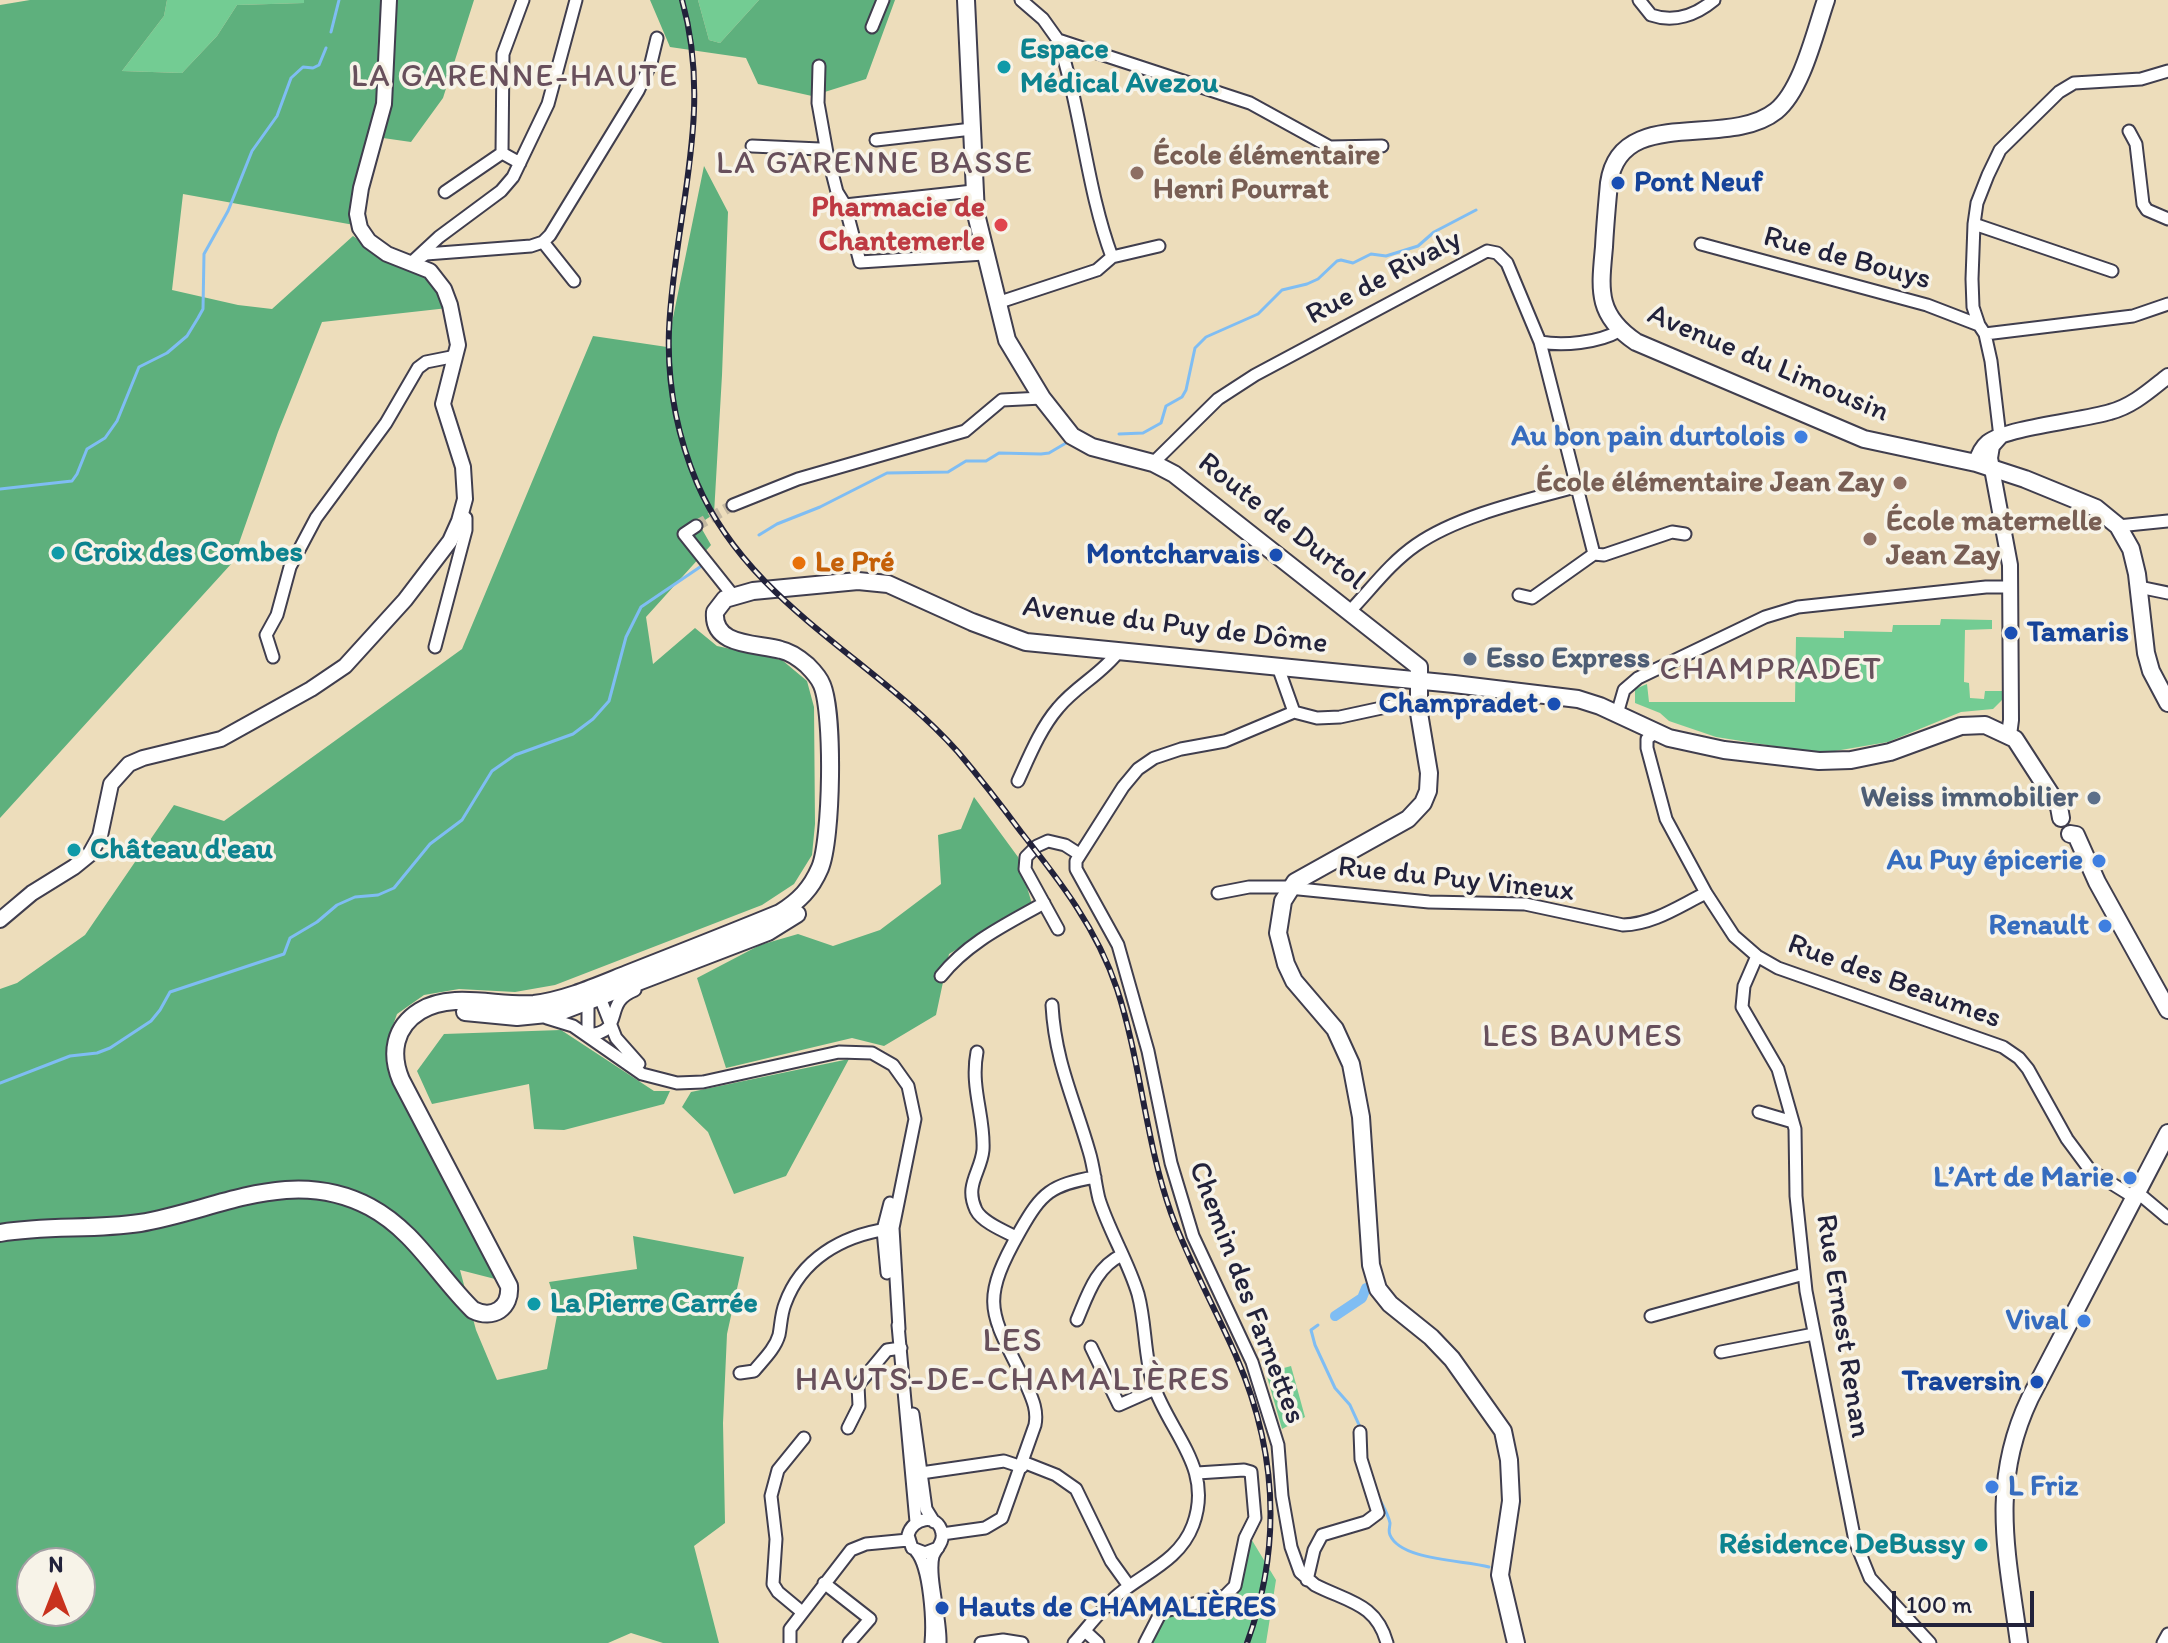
<!DOCTYPE html>
<html>
<head>
<meta charset="utf-8">
<style>
	body { margin:0 }
	#map { position:relative; width:2168px; height:1643px; overflow:hidden; background:#edddbb; font-family:Itim,sans-serif }
	canvas { display:block }
	.north { position:absolute; left:16px; top:1547px; width:80px; height:80px; box-sizing:border-box; background:#f7f3e8; border:2px solid #a29fa3; border-radius:50%; rotate:0deg; font-size:22px; font-weight:700; line-height:32px; text-align:center; color:#22223b }
	.north::after { content:''; display:block; margin:auto; width:28px; height:36px; background:#c8321e; clip-path:polygon(50% 0,100% 100%,50% 72%,0 100%) }
	.scale { position:absolute; left:1892px; top:1591px; width:142px; height:36px; box-sizing:border-box; border:4px solid #22223b; border-top:0; padding-left:10px; font-size:24px; line-height:28px; white-space:nowrap; color:#22223b; -webkit-text-stroke:6px #f7f3e8; paint-order:stroke }
</style>
</head>
<body>
<div id="map">
<canvas width="2168" height="1643"></canvas>
<div class="north">N</div>
<div class="scale">100 m</div>
</div>
<script>
const c = document.querySelector('canvas').getContext('2d');
c.lineJoin = 'round';
function paint(path, color) { c.fillStyle = color; c.fill(path, 'evenodd'); }
function strokePath(path, color, width, dash) { c.strokeStyle = color; c.lineWidth = width; c.lineCap = dash ? 'butt' : 'round'; c.setLineDash(dash || []); c.stroke(path); }
function drawText(font, color, halo, rows, align = 'center') {
  c.font = font + ' Itim,sans-serif'; c.lineWidth = 7; c.setLineDash([]); c.textBaseline = 'middle'; c.strokeStyle = halo; c.fillStyle = color; for (const [text, x, y, turn = 0] of rows) {
    c.save(); c.translate(x, y); c.rotate((+turn || 0) * Math.PI / 180); c.textAlign = isNaN(turn) ? turn : align; if (halo) c.strokeText(text, 0, 0); c.fillText(text, 0, 0); c.restore();
  }
}
paint(new Path2D(`
	M167,0H304L305,3L237,5L217,36L182,73L122,71L164,16Z
	M698,0H759L720,43L709,40Z
	M1941,619L1992,620V629L1965,630L1964,682L1969,683L1970,698L1984,699L1985,691H2002V700L1993,709L1961,712L1888,742L1829,752L1799,750L1716,737L1669,721L1660,713L1635,703V689L1647,684L1649,702H1795L1796,637L1844,638V631L1892,632L1893,625H1940Z
	M1291,1366L1305,1417L1282,1429L1266,1373Z
	M1250,1537L1276,1580L1266,1643H1149L1165,1616L1229,1598Z`), '#73cc93');
paint(new Path2D(`
	M30,0H167L164,16L122,71L182,73L217,36L237,5L304,3V0H474L443,98L411,142L376,137L354,225L183,194L172,290L238,305L272,309L353,236L382,256L432,275L448,308L322,322L278,432L232,563L0,818V5Z
	M650,0H698L709,40L720,43L759,0H895L866,79L812,96L758,84L746,58L670,47Z
	M704,166L728,212L722,375L714,514L699,524L711,545L646,617L653,664L695,628L717,646L782,660L807,681L814,707L815,824L812,855L794,884L762,905L555,985L515,992L459,989L424,995L397,1014L387,1042L388,1072L499,1280L460,1270L476,1330L497,1380L547,1369L558,1310L549,1282L637,1269L633,1236L744,1257L727,1334L723,1423L725,1523L694,1546L719,1643H663L631,1633L608,1643H0V989L17,983L85,935L174,805L224,821L462,649L593,336L667,347ZM32,1563H80V1611H32Z
	M974,797L1018,857L1032,904L949,954L936,1015L884,1046L852,1038L726,1068L697,978L760,945L798,934L833,946L880,930L941,884L938,835L961,829Z
	M561,1030L654,1091H670L664,1104L564,1130L534,1129L529,1084L432,1104L417,1071L444,1034Z
	M849,1059L786,1176L734,1194L708,1132L682,1107L691,1092Z`), '#5eb07d');
strokePath(new Path2D(`
	M331,32L339,0
	M1119,434L1143,433L1161,423L1166,406L1182,397L1186,390L1195,348L1206,337L1258,314L1282,290L1307,284L1318,279L1337,261L1341,260L1353,263L1371,254L1386,256L1418,246L1434,232L1476,210
	M0,489L72,481L77,474L87,449L105,438L117,421L139,367L167,353L187,336L198,318L203,309L204,254L228,211L252,151L277,116L291,78L303,67L313,68L319,65L326,48
	M759,535L777,524L820,507L887,473L948,472L966,461H986L999,453L1041,454L1049,453L1066,443
	M0,1083L70,1056L97,1053L110,1048L151,1021L160,1010L170,992L284,954L290,938L317,922L337,905L355,897L378,895L394,888L430,844L462,820L492,771L515,755L573,734L593,719L609,701L626,637L641,607L700,567
	M1318,1325L1311,1330L1315,1345L1335,1388L1350,1405L1361,1429
	M1377,1494C1381,1503 1388,1513 1390,1523C1390,1527 1388,1531 1390,1535C1401,1561 1465,1560 1489,1567`), '#7fbdf3', 3);
strokePath(new Path2D(`
	M1335,1316L1362,1298L1366,1288`), '#7fbdf3', 10);
strokePath(new Path2D(`
	M696,526L733,505`), '#c4b8a1', 11, [11, 5.5]);
const minor = new Path2D(`
	M576,0L548,104L513,177L501,191L439,237L411,263L426,254L531,246L543,242L550,235L638,91L651,63L657,38
	M1021,0L1043,19L1058,40L1250,103L1330,147L1382,146
	M1639,0L1651,15C1674,23 1696,15 1714,0
	M872,27L883,0
	M1058,40C1082,111 1086,187 1112,257
	M819,66L818,103L827,153
	M2129,131L2136,144L2143,204L2147,210L2168,219
	M876,140L972,129
	M752,146L820,149L827,153L837,192L845,205L973,191
	M520,163L502,153L503,54L523,0
	M445,192L502,153
	M845,205L860,262L984,254
	M1974,224L2112,271
	M543,242L574,281
	M1701,244L1927,305L1979,325
	M997,303L1097,270L1112,257L1159,246
	M1985,334L2133,316L2168,304
	M1540,342L1594,554
	M2000,437L1991,361L1985,334L1979,325L1973,307L1972,279L1974,224L1977,203L1988,175L2000,150L2059,92L2074,83L2141,79L2168,71
	M1153,463L1218,399L1255,375L1487,251L1497,253L1507,263L1540,342C1563,346 1598,343 1619,331
	M733,505L798,479L965,431L1002,400L1042,398
	M696,526L684,534L735,598
	M2118,526L2168,521
	M1594,554L1604,555L1672,532L1685,534
	M2139,587L2168,593
	M1519,595L1532,598L1594,554
	M1350,611C1372,588 1390,563 1416,545C1459,515 1528,500 1579,486
	M435,647L466,530V518L461,515
	M273,657L266,635L277,615L290,567L316,518L386,423L418,368L426,362L456,356
	M1278,667L1294,712
	M1617,714L1624,690L1638,678L1765,617L1798,607L1986,587H2010
	M1656,732L1647,739V748L1666,819L1706,893L1734,936L1757,956L1778,968L2003,1047L2019,1058L2028,1069L2067,1139L2090,1170L2127,1193L2143,1197L2168,1218
	M1018,781C1029,757 1040,729 1058,708C1076,686 1102,674 1119,651
	M1289,888L1429,902L1525,904L1623,925C1654,924 1679,906 1706,893
	M1218,893L1249,887H1291
	M1058,929L1025,869L1026,857L1037,846L1048,841L1065,845L1079,854
	M1757,956L1744,986L1742,1007L1778,1069L1795,1129L1796,1196L1806,1291L1855,1541L1870,1578L1930,1643
	M941,976C968,942 1007,924 1044,903
	M591,996L601,1000L616,1038L639,1064
	M592,996L588,1002V1035C627,1032 601,1003 635,990
	M1052,1005C1055,1061 1074,1099 1089,1151C1094,1167 1095,1183 1099,1199C1109,1231 1128,1261 1138,1294C1146,1323 1144,1355 1153,1384C1170,1434 1214,1468 1193,1525C1180,1560 1146,1572 1119,1594C1102,1608 1089,1626 1074,1643
	M547,1018L573,1026L642,1074L677,1083L703,1082L839,1052L872,1053L893,1065L908,1086L915,1119L893,1228L899,1329
	M977,1052C970,1088 985,1117 983,1150C981,1172 964,1185 976,1210C982,1222 1004,1231 1016,1237
	M1759,1112L1793,1122
	M887,1273L883,1230L890,1203
	M1651,1316L1804,1274
	M1077,1320C1088,1294 1096,1267 1122,1255
	M898,1325L916,1522
	M1091,1347L1119,1405L1155,1389
	M1721,1352L1814,1334
	M740,1373L754,1371C763,1360 775,1349 779,1335C781,1325 781,1314 785,1304C801,1259 842,1236 887,1229
	M913,1414L926,1509L934,1522
	M848,1428L859,1406L858,1385L887,1350L901,1348
	M1023,1462L1056,1475L1076,1489L1111,1561L1129,1586
	M921,1473L1004,1461L1022,1467
	M942,1534L985,1528L1002,1518L1035,1425C1038,1410 1032,1398 1026,1384C991,1312 978,1305 1020,1231C1042,1192 1051,1185 1095,1177
	M938,1548L925,1553L912,1548L908,1535C912,1518 938,1512 942,1533C944,1543 936,1548 933,1556C928,1577 941,1618 940,1643
	M916,1551C930,1567 933,1621 931,1643
	M1307,1580L1314,1550L1322,1535L1366,1522L1378,1513L1361,1459L1360,1432
	M824,1583L870,1619L849,1643
	M802,1612L778,1592L773,1584L776,1539L771,1496L778,1470L804,1438
	M1085,1631L1098,1643
	M790,1643V1629L851,1550L866,1544L908,1540
	M981,1643L1003,1640L1022,1643
	M1145,1643L1161,1612L1225,1596L1235,1586L1245,1538L1255,1518L1251,1472L1244,1470L1197,1473
	M1387,1643C1376,1603 1348,1602 1315,1585L1300,1572L1291,1547L1282,1496L1278,1445L1252,1362L1193,1236L1171,1163L1148,1051L1118,945L1076,869V861L1123,787L1138,769L1154,758L1181,749L1225,741L1294,712L1317,718L1340,717L1400,704L1418,703
	M2163,1643L2168,1634`);
const tertiary = new Path2D(`
	M2000,437L1992,446L1990,458L2010,565L2011,720L2009,735
	M1976,463C1978,455 1982,447 1988,442C2006,428 2084,420 2110,412C2133,406 2150,390 2168,376
	M0,920L32,893L74,867L90,854L100,836L111,784L129,764L143,758L221,739L311,689L345,666L405,600L450,541L459,521L465,499L463,467L443,404L458,345L450,305L444,289L430,271L387,254L369,241L360,228L357,214L361,188L384,104L389,0`);
const secondary = new Path2D(`
	M966,0L976,214L1007,340L1042,398L1072,436L1092,447L1153,463L1174,474L1419,667V713L1429,773L1428,791L1423,803L1408,819L1295,882L1283,901L1278,933L1286,964L1294,981L1335,1029L1351,1064L1361,1117L1371,1265L1378,1289L1390,1304L1431,1337L1452,1359L1503,1431L1509,1460L1511,1501L1500,1575L1516,1643
	M1826,0C1815,32 1802,90 1776,111C1727,150 1620,104 1609,183C1607,205 1605,226 1604,247C1600,290 1596,315 1636,342L1864,439L1976,463L2025,479L2096,508L2118,526L2131,549L2137,574L2146,653L2151,671L2168,703
	M2019,1643C2007,1553 1989,1484 2030,1398L2168,1133`);
const primary = new Path2D(`
	M2070,834L2076,835L2097,882L2168,1010
	M465,1012L517,1017L557,1013L768,932L797,914
	M0,1233C46,1225 93,1230 140,1223C218,1210 291,1165 370,1207C415,1231 438,1276 473,1310C493,1320 511,1308 509,1286L401,1080C390,1054 394,1027 420,1011C452,991 498,1007 534,1004C566,1000 597,986 627,974C678,954 729,934 780,913C799,901 811,889 820,868C832,839 834,714 822,685C819,677 813,671 807,665C800,659 791,652 781,650C757,643 712,647 715,612L725,599L753,591L858,581L888,584L972,622L1026,642L1454,684L1578,699L1600,706L1669,738L1724,750L1819,761L1851,760L1890,752L1961,726L1985,725L2015,739L2059,807L2061,818`);
strokePath(minor, '#403e4e', 15);
strokePath(tertiary, '#403e4e', 18);
strokePath(secondary, '#403e4e', 20);
strokePath(primary, '#403e4e', 20);
strokePath(minor, '#fff', 11);
strokePath(tertiary, '#fff', 14);
strokePath(secondary, '#fff', 16);
strokePath(primary, '#fff', 16);
const rail = new Path2D(`
	M682,0C714,114 674,216 669,330C667,382 677,435 697,483C749,604 874,658 958,752C980,778 1001,805 1021,832C1060,881 1097,929 1117,989C1141,1062 1145,1140 1171,1213C1189,1262 1215,1308 1236,1356C1277,1450 1282,1547 1247,1643`);
strokePath(rail, '#22223b', 6);
strokePath(rail, '#f7f3e8', 3, [9]);
for (const [x, y, r, color] of [
	[1004,67,8,"#0f9aa8"],
	[1137,173,8,"#8d6e63"],
	[1618,183,8,"#1a4fb4"],
	[1001,225,8,"#e0444e"],
	[1801,437,8,"#3f7fe0"],
	[1900,483,8,"#8d6e63"],
	[1870,539,8,"#8d6e63"],
	[58,553,8,"#0f9aa8"],
	[1276,555,8,"#1a4fb4"],
	[799,563,8,"#e8710a"],
	[2011,633,8,"#1a4fb4"],
	[1470,659,8,"#5c6f8a"],
	[1554,704,8,"#1a4fb4"],
	[2094,798,8,"#5c6f8a"],
	[74,850,8,"#0f9aa8"],
	[2099,861,8,"#3f7fe0"],
	[2105,926,8,"#3f7fe0"],
	[2130,1178,8,"#3f7fe0"],
	[534,1304,8,"#0f9aa8"],
	[2084,1321,8,"#3f7fe0"],
	[2037,1382,8,"#1a4fb4"],
	[1992,1487,8,"#3f7fe0"],
	[1981,1545,8,"#0f9aa8"],
	[942,1608,8,"#1a4fb4"]
]) { const dot = new Path2D(); dot.arc(x, y, r, 0, 2 * Math.PI); c.fillStyle = color; c.fill(dot); strokePath(dot, '#f7f3e8', 3); }
drawText('bold 30px', '#0d838f', '#f7f3e8', [
	["Espace",1020,50],
	["Médical Avezou",1020,84],
	["Croix des Combes",74,553],
	["Château d'eau",90,850],
	["La Pierre Carrée",550,1304],
	["Résidence DeBussy",1965,1545,"right"]
], 'left');
drawText('bold 30px', '#785e54', '#f7f3e8', [
	["École élémentaire",1153,156],
	["Henri Pourrat",1153,190],
	["École élémentaire Jean Zay",1884,483,"right"],
	["École maternelle",1886,522],
	["Jean Zay",1886,556]
], 'left');
drawText('bold 30px', '#164399', '#f7f3e8', [
	["Pont Neuf",1634,183],
	["Montcharvais",1260,555,"right"],
	["Tamaris",2027,633],
	["Champradet",1538,704,"right"],
	["Traversin",2021,1382,"right"],
	["Hauts de CHAMALIÈRES",958,1608]
], 'left');
drawText('bold 30px', '#be3a42', '#f7f3e8', [
	["Pharmacie de",985,208],
	["Chantemerle",985,242]
], 'right');
drawText('30px', '#22223b', '#f7f3e8', [
	["Rue de Bouys",1847,259,15],
	["Rue de Rivaly",1384,278,-28],
	["Avenue du Limousin",1768,364,23],
	["Route de Durtol",1281,522,38],
	["Avenue du Puy de Dôme",1175,626,7],
	["Rue du Puy Vineux",1456,880,6],
	["Rue des Beaumes",1894,982,20],
	["Chemin des Farnettes",1246,1293,69],
	["Rue Ernest Renan",1842,1326,81]
]);
drawText('bold 30px', '#366cbe', '#f7f3e8', [
	["Au bon pain durtolois",1785,437],
	["Au Puy épicerie",2083,861],
	["Renault",2089,926],
	["L’Art de Marie",2114,1178],
	["Vival",2068,1321],
	["L Friz",2008,1487,"left"]
], 'right');
drawText('bold 30px', '#c56008', '#f7f3e8', [
	["Le Pré",815,563]
], 'left');
drawText('bold 30px', '#4e5e75', '#f7f3e8', [
	["Esso Express",1486,659],
	["Weiss immobilier",2078,798,"right"]
], 'left');
c.letterSpacing = '2px';
drawText('32px', '#68505c', '#f7f3e8', [
	["LA GARENNE-HAUTE",515,78],
	["LA GARENNE BASSE",875,165],
	["CHAMPRADET",1771,671],
	["LES BAUMES",1583,1038]
]);
c.letterSpacing = '0px';
c.letterSpacing = '2px';
drawText('34px', '#68505c', '#f7f3e8', [
	["LES",1013,1342],
	["HAUTS-DE-CHAMALIÈRES",1013,1381]
]);
c.letterSpacing = '0px';
</script>
</body>
</html>
